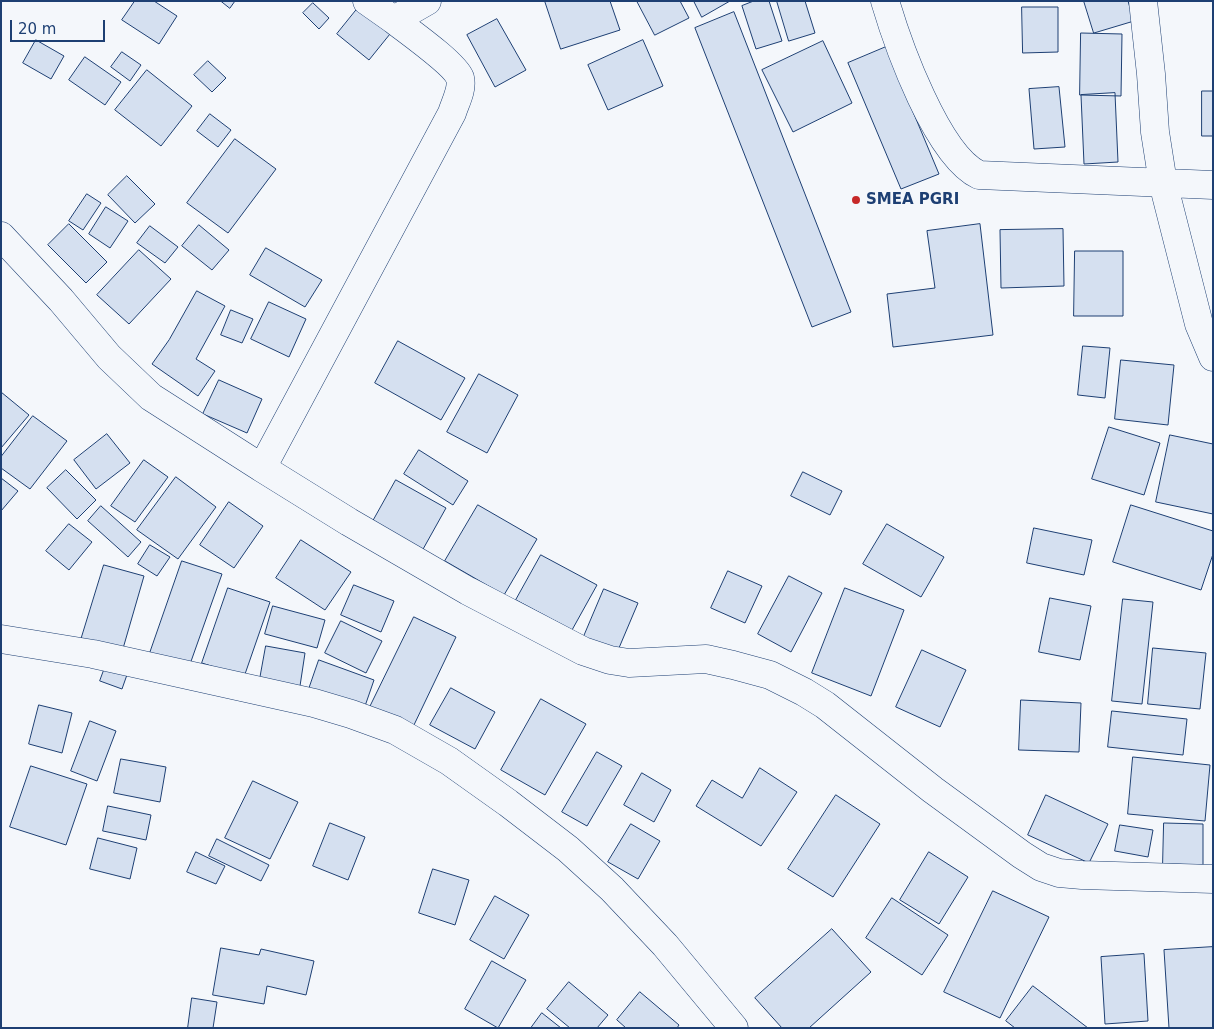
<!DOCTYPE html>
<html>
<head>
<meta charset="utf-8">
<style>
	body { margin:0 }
	#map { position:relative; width:1214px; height:1029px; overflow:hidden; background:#f4f7fb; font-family:"DejaVu Sans",sans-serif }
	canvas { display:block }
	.frame { position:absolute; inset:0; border:2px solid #1d3f73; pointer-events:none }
	.scale { position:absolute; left:10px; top:20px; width:95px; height:22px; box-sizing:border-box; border:2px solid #1d3f73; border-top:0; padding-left:6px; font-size:15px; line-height:18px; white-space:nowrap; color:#1d3f73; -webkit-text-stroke:4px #f4f7fb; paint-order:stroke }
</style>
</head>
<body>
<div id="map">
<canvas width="1214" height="1029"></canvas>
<div class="frame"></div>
<div class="scale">20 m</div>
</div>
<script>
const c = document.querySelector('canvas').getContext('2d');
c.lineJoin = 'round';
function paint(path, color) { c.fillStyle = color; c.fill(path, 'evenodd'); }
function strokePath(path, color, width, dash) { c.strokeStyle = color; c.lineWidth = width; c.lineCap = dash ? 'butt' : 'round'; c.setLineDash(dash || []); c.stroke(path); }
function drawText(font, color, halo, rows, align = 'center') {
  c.font = font + ' "DejaVu Sans",sans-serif'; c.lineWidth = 4; c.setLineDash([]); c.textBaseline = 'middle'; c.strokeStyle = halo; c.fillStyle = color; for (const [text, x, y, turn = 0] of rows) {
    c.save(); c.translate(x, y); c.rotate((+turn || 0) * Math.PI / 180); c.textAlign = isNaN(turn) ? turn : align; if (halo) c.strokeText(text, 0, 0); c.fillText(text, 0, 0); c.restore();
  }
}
const building = new Path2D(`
	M135,1H154L177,16L159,44L122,20Z
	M221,1H235L230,8Z
	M545,1H610L620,30L561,49Z
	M637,1H680L689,18L655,35Z
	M694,1H730L702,17Z
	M754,1H769L782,41L756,49L742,6Z
	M777,1H805L815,33L789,41Z
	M1084,1H1128L1134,21L1094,33Z
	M313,3L329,18L319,29L303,13Z
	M362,3L394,29L369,60L337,34Z
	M1022,7H1058V52L1023,53Z
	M734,12L851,312L812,327L695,28Z
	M497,19L526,70L495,87L467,35Z
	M1081,33L1122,34L1121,96L1080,95Z
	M36,40L64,56L51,79L23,63Z
	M643,40L663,86L608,110L588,65Z
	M823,41L852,103L793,132L762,70Z
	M886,47L939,174L901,189L848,63Z
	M122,52L141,65L130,81L111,67Z
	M85,57L121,82L105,105L69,80Z
	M208,61L226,78L212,92L194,75Z
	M147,70L192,106L161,146L115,110Z
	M1059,87L1065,147L1034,149L1029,89Z
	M1202,91H1213V136H1202Z
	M1115,93L1118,162L1084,164L1081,95Z
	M210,114L231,130L218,147L197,131Z
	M235,139L276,169L228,233L187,203Z
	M127,176L155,204L135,223L108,195Z
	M87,194L101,203L83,230L69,221Z
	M106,207L128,221L110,248L89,234Z
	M69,224L107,262L86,283L48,245Z
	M980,224L993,335L893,347L887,294L935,288L927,231Z
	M199,225L229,250L212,270L182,246Z
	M150,226L178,247L165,263L137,243Z
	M1063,229L1064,286L1001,288L1000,230Z
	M266,248L322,280L305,307L250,275Z
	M139,250L171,279L129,324L97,295Z
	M1075,251H1123V316H1074Z
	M197,291L225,306L196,359L215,371L198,396L152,364L169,340Z
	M269,302L306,319L289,357L251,339Z
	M231,310L253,319L242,343L221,335Z
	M398,341L465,378L441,420L375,383Z
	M1083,346L1110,348L1105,398L1078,395Z
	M1121,360L1174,365L1168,425L1115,419Z
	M479,374L518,395L487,453L447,432Z
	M219,380L262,399L247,433L203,414Z
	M1,392L29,415L1,448Z
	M33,416L67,441L30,489L1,468V457Z
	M1109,427L1160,443L1144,495L1092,479Z
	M107,434L130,463L96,489L74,460Z
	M1170,435L1213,444V514L1156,502Z
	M419,450L468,481L453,505L404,474Z
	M144,460L168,477L135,522L111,506Z
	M66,470L96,500L77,519L47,488Z
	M803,472L842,491L830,515L791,496Z
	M176,477L216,507L178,559L137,530Z
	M1,478L18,491L1,511Z
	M396,480L446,508L422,551L372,523Z
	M229,502L263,526L234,568L200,545Z
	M478,505L537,539L504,595L445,561Z
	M1131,505L1213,531V554L1201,590L1113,562Z
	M101,506L141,542L128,557L88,521Z
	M69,524L92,542L69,570L46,551Z
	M887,524L944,557L921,597L863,564Z
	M1034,528L1092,540L1084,575L1027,563Z
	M301,540L351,572L325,610L276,578Z
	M150,545L170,557L157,576L138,564Z
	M541,555L597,585L572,630L516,600Z
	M182,561L222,574L189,667L150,653Z
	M104,565L144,576L122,652L81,640Z
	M728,571L762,586L745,623L711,608Z
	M789,576L822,593L791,652L758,634Z
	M354,585L394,601L381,632L341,615Z
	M228,588L270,602L244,677L202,663Z
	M845,588L904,610L871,696L812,673Z
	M604,589L638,603L616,655L582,641Z
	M1050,598L1091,606L1080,660L1039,652Z
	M1123,599L1153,602L1142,704L1112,701Z
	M273,606L325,620L317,648L265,634Z
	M414,617L456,637L413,727L370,707Z
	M341,621L382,641L366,673L325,653Z
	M266,646L305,653L300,686L260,679Z
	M1153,648L1206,653L1200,709L1148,704Z
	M922,650L966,670L940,727L896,707Z
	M319,660L374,680L364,709L309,689Z
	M107,662L129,669L122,689L100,681Z
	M451,688L495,712L475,749L430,725Z
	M541,699L586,724L545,795L501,770Z
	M1021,700L1081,703L1079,752L1019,750Z
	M39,705L72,713L62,753L29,744Z
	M1112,711L1187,719L1183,755L1108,747Z
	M90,721L116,731L97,781L71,771Z
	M597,752L622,766L587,826L562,812Z
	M1133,757L1210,765L1205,821L1128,814Z
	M121,759L166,767L160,802L114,793Z
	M31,766L87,784L66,845L10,827Z
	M760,768L797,792L761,846L696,806L712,780L742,798Z
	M642,773L671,790L654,822L624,805Z
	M253,781L298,802L270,859L225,838Z
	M836,795L880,824L833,897L788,869Z
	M1046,795L1108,824L1089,863L1028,835Z
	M108,806L151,815L146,840L103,831Z
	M330,823L365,837L348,880L313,866Z
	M1164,823L1203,824V865L1163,864Z
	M631,824L660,841L638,879L608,862Z
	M1120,825L1153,830L1148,857L1115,851Z
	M98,838L137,848L130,879L90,869Z
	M217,839L269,865L261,881L209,856Z
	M196,852L225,866L216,884L187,872Z
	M929,852L968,877L939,924L900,900Z
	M433,869L469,880L455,925L419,913Z
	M993,891L1049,917L1000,1018L944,992Z
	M495,896L529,915L504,959L470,940Z
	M892,898L948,935L922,975L866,938Z
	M832,929L871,972L809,1028H782L755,998Z
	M1213,947V1028H1169L1164,950Z
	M221,948L259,955L261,949L314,961L306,995L267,986L264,1004L213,995Z
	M1144,954L1148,1021L1105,1024L1101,957Z
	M492,961L526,980L498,1028L465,1009Z
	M569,982L608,1015L597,1028H570L547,1009Z
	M1033,986L1088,1028H1015L1006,1021Z
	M640,992L679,1025L677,1028H626L617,1020Z
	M192,998L217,1002L213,1028H188Z
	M542,1013L561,1028H531Z`);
paint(building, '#d5e0f0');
strokePath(building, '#1d3f73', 1);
const minor = new Path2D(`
	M367,1L394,20L427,1
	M885,1C898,45 937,155 979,175L1213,185
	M1143,1L1151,74L1155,132L1163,183L1199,324L1213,357
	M394,20C408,31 455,64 460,78C463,89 455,103 452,113L262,468L349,522L468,591L583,651L610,660L629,663L706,659L733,665L770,675L804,692L825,705L933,790L1022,855L1041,867L1059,873L1082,875L1213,879
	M1,236L61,300L109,357L151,397L262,468`);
const tertiary = new Path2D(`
	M1,639L93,654L314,703L351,714L395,730L449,761L508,803L568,849L612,889L665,945L734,1028`);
strokePath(minor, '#1d3f73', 29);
strokePath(tertiary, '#1d3f73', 29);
strokePath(minor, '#f4f7fb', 28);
strokePath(tertiary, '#f4f7fb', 28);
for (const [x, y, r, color] of [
	[856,200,5,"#c62828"]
]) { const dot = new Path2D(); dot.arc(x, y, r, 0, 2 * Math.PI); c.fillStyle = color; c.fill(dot); strokePath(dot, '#f4f7fb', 2); }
drawText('bold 15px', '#1d3f73', '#f4f7fb', [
	["SMEA PGRI",866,200]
], 'left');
</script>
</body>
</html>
